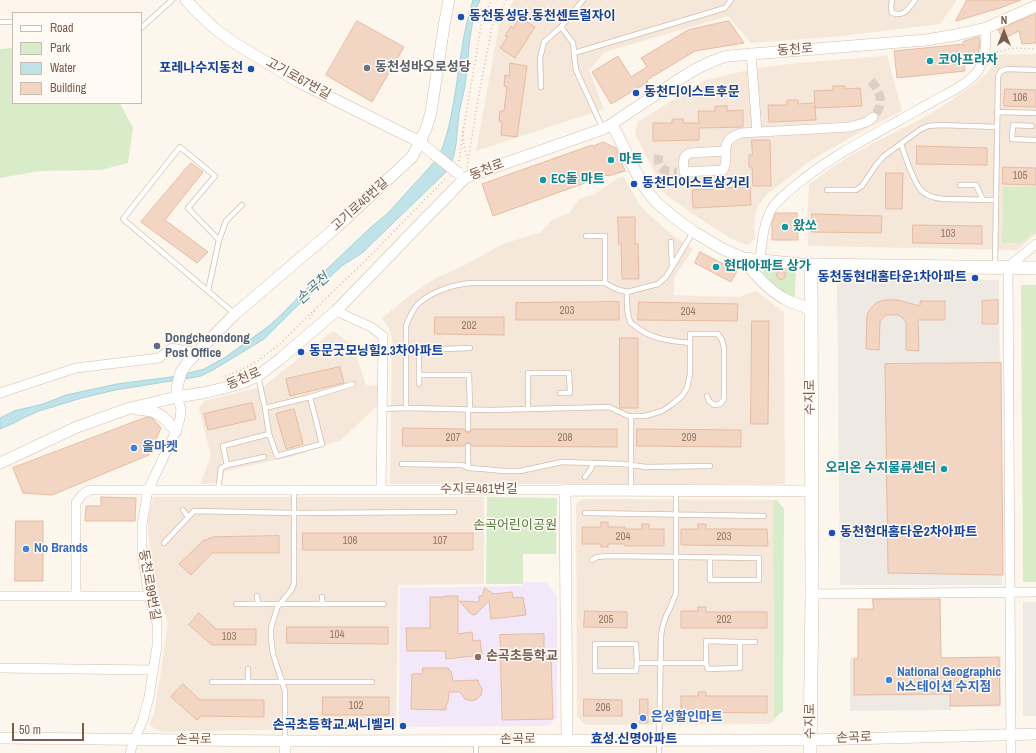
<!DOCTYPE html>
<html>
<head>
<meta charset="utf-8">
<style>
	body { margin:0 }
	#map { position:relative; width:1036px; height:753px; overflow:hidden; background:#fdf6ec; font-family:"Archivo Narrow",sans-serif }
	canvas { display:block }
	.legend { position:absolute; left:12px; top:12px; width:130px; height:92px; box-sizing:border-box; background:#fffaf3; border:1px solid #cabbb1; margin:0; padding:5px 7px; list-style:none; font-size:12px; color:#7a5c4d }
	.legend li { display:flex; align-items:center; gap:8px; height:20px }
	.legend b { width:20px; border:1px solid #cabbb1 }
	.north { position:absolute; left:984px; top:12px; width:40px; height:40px; -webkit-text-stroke:3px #fffaf3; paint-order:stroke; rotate:0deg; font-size:11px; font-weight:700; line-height:16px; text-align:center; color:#7a5c4d }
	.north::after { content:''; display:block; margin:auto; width:14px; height:18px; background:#7a5c4d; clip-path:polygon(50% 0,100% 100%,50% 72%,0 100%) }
	.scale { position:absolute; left:12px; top:723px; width:72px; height:18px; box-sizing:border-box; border:2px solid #7a5c4d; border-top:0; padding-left:5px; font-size:12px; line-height:14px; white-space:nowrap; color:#7a5c4d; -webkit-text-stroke:3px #fffaf3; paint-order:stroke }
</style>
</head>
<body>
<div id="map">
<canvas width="1036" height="753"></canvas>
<ul class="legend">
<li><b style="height:5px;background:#fff"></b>Road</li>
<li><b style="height:11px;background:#d8ecc9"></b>Park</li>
<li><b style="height:11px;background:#bfe3e8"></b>Water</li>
<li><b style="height:11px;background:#f3d5c3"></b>Building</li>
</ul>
<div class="north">N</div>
<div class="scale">50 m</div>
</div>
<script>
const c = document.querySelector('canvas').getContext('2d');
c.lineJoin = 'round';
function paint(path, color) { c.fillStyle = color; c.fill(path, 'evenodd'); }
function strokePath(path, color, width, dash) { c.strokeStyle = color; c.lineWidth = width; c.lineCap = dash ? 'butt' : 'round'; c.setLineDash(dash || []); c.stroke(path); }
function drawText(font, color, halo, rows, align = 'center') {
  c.font = font + ' "Archivo Narrow","Noto Sans KR",sans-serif'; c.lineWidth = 3; c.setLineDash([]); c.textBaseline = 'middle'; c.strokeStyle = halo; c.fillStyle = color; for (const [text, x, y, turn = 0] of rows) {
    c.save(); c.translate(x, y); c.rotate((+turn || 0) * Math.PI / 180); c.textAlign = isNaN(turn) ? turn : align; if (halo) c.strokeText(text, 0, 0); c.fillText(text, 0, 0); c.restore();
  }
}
paint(new Path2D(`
	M514,0H957L940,24L842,36L751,43L728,16L605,52L589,70L604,109L476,151L499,25Z
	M1036,54V234L1017,250L808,246L807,221L809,184L843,160L873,143L923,118L938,109L970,87L986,74L991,68L994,55Z
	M887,55L902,111L864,130L818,156L807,163L766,195L758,206L755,215L754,227L755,239L747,245L730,238L702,220L666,195L635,134L638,122L703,81L752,69L797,63L862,58Z
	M623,176L638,202L645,211L670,233L693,249L674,278V295L739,297L756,291L784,312L785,484H390L392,337L388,327L382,318L413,293L436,278L461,267L503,244L541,232L552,220L569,213L579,199L595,194L615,180Z
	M333,331L353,345L366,385L378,386L377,406L341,440L291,457L225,471L222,483L200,484L211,456L199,408L204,401L264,386Z
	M153,497H484V584L398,585L396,727L162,732L154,728L149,724L154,714L161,671L168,623L160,600L156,584L148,533V520Z
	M582,499L773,500L774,719L770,724L586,725L577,717L576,504Z`), '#f5e8da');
paint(new Path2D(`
	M837,277L999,280L1002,585H840Z
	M1023,602H1036V716H1023Z
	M850,657H1001V705L998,707H951V710L850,711Z`), '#efe9e4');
paint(new Path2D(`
	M525,582H546L557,596V718L547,726L399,727L400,588L521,586Z`), '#f3e8fa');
paint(new Path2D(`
	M13,48V103H120L133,128L128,163L101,170L40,171L0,178V49Z
	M1003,187H1036V231L1021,243H1002Z
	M764,265L796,269L795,297L782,292L763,273Z
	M1021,285H1036V582H1023Z
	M487,497L557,498L556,554H523V584H486Z
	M773,500H777L784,509L783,711L774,719Z`), '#d8ecc9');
const water = new Path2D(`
	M473,0H480C469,23 469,53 466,78C465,90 461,102 459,114C456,135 458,151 448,170L362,253L343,265L294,309L264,339L213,370L201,376L190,378L115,390L82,398L39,411L21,419L14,423L0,429V418L14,411L43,404L66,395L117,384L171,377L193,372L204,369L224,358L269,326L283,313L306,289L369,229L388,213L437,159C448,139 451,116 455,94C460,63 463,30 473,0Z`);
paint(water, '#bfe3e8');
strokePath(water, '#a5d3da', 1);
const building = new Path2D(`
	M967,0H1021L1000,8L956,21Z
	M1036,14V43L1022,44L1019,31L1003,39L998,30Z
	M520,18L535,27L515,58L500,48L508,37L505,36L511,26L513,28Z
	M357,21L404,47L372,102L326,75Z
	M729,21L744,43L695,51L647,80L648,82L611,104L592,72L618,56L631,77L647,67L641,58L688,30Z
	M979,37L980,43L978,54L964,59L965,71L897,78L894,51L964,44L963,42Z
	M510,63L527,66L517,137L501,135L502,122L499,121L500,111H504L507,87L504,86L505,75L509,76Z
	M833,86H845V89L860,88L862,106L815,108V105L816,120L769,122L768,105H787V100H798V104L815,103L814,91L833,90Z
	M1005,89L1036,90V107L1004,106Z
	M727,106V111L743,110V127L699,128V140L653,141V123H672V119H683L684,123H699L698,111H715V107Z
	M752,140H770L771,186H753L752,167H749V155H752Z
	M603,142L616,148L625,171L608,176L607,175L493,216L482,184L592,145L593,146Z
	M917,146L987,148V165L917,164Z
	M191,163L203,172L165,220L208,252L197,263L141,222Z
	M1003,167L1036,168V185L1003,184Z
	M886,173H903L902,209H886Z
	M726,183V188L750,186L751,205L693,208L692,190L714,189V184Z
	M776,213H797L798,240H772V223Z
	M812,214L882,216L881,233L812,232Z
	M618,217H635V244H638L639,279H622L621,244H619Z
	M913,225L982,226V244L913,243Z
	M700,252L737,271L731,282L695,263Z
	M776.5 275a4.5 4.5 0 1 1 9 0a4.5 4.5 0 1 1-9 0Z
	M885,300H898L920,306V301H945V320H918L919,351L906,350V322L903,318L898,315H886L880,321L879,350L866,349L867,315L870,309L876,303Z
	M998,300V324H982V301Z
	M619,302V320H516V303Z
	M639,302L738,304L737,321L638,320Z
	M435,317H504V335L435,334Z
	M752,321H769L768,424H751Z
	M620,338H638V408H620Z
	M1001,363L1003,575L888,573L885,364Z
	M340,367L344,383L290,396L286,379Z
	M252,403L256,419L208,430L204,414Z
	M294,409L303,444L286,449L276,414Z
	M147,417L151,418L153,419L161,428L149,455L52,495L23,493L13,468Z
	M403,428L464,429L466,432L468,433L470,432L472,429H617V447L472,446L471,444L468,442L466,443L464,446H403Z
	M637,429L741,430V447L637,446Z
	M101,497L136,498L135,521H85L86,506H101Z
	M16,521H43V581H15Z
	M601,522H608V527H625V529H642V524H649V529H664V546H625V544H608V547H601V544H582V527H601Z
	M698,524H706V529H767L768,546L681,545V529H698Z
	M303,533H473V550H303Z
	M279,536V553H212L191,575L179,564L203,541L213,537Z
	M485,588L493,594L512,592L513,598L523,597L526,615L491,619L489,601L476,614L474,615L471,614L459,601L479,602V596H482Z
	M445,596H458V634L472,632L473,641L480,640L482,655L446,659L445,651H407L406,628H430V597H445Z
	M873,599H940L941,658L999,657L1000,705L950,706V694L854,695V659H858V609H873Z
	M698,607H706V612H767V628H681V611H698Z
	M585,611L627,612V628L584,627Z
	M199,613L216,629H256V645H212L189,625Z
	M287,627H388V644L287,643Z
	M544,634V656H551L553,719L502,720L500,635Z
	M423,668H448L451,672L453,681L478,680L479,684L482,689L481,695L477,699L472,701L465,699L460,692H449L448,702L446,705V710L411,709L412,674H422Z
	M183,684L200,700H264V717L201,716L197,720L171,697Z
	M698,692H706V696H767V713L681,712V696H698Z
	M323,697H389V715H323Z
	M584,699L622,700V716H584Z
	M640,699H648V723H640Z`);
paint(building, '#f3d5c3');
strokePath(building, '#e6bba3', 1);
strokePath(new Path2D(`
	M871,81C882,92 884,106 873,117
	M659,155C656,169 665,172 677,172`), '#dcd0c4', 9, [9, 4.5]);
const service = new Path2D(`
	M892,0L891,7L892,13C905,17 908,9 915,0
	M0,22H13
	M141,28L172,0
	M574,53L573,43L561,27L583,0
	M541,87L540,58L544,42L561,27
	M997,112L1036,113
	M1032,126L1013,125L1012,139L1036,140
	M603,129L576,70L574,53L725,8L731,0
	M901,144C905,156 913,181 921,190C926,196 935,198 943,199L996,200
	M960,185H976L983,200
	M827,190H856L862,186L876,165L884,156L921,129L928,126L940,125L997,127
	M586,236H605V283
	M219,240L188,208L215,176L180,147L123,219L235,314
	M671,242L672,267
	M995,265L998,76L1001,71L1007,69L1036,70
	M208,291L219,240L226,221L242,205
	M627,292C627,301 626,313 630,321C630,322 632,324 634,325C649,339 671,341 690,343
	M419,375H469L470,409
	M419,384V350L470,348
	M310,397L353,384
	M265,408L310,397L322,444L277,456L269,434
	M406,408V326C409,318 412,310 418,304C430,292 455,284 471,283H605L616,289L627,292L658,284L666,277L693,232
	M382,409L406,408L491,410L609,407L628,416H645L662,411L671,405L682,396L687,388L690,374V334H718L722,340L724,348V399L720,404L714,405L709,401L707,396
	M468,409V429
	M528,409V373H569L570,393H560
	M402,464L462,465L468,468L483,469L504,471H520L562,462L624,464L646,467L710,466
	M227,465L264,457
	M468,468V446
	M585,477L591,469L593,463
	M218,490L221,468L227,465L223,446L269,434L265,408L258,376
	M631,490V416
	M183,510L188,517
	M585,513L764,516
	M164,543L194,511L294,513L454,512
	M592,560L597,557L607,556L759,558V580H710V557
	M257,596L258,604
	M322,597V604
	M236,604H384
	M740,642H755
	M637,663L636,644H595V671H636L637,663H706L708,669L740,668V642L706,641V663
	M248,669V681
	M212,682H372
	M285,741V691L273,654L271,638V628L277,608L283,600L292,589L294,583V490
	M476,741V753
	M659,753L661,636C662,626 665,617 670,608C672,603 674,599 676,593V490`);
const minor = new Path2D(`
	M751,53L757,132
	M725,151L690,153C681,156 684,163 684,172L723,170C732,156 715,142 741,133L850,127L867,122L873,117
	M760,260C762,243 763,225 771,210C775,202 783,196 790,190C823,161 862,141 900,120C911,114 921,108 932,102C946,94 971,83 979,69C986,57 986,41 986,28
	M336,311L371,327L383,336V345L381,490
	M0,393L76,368L159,358L172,348L196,353
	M812,594L1036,592
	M76,595V503L82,495L89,490H565
	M0,596H149
	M0,668L153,670
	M130,753L134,740L143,720L149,697L157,646V623L149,596L142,552V524L148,490L176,431L180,419L181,409L177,397
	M1011,753L1008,267L1036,244`);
const tertiary = new Path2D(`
	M186,0L197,12L214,28L233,42L297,81L420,142L434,154
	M612,124L640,180L647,191L657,203L676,219L694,232L721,248L743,258L811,265
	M743,258C754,274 767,289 785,299C793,303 803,306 811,310
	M177,397V387L181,372L188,362L235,314L339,225L412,157L420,142L427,126L431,112L444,26L449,0
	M136,409L153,411L163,417L176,431
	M0,463L77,427L130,408L177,397L202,393L224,388L242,383L258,376L280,359L336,311L423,221L465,178L472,175L603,129L612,124C629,112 646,101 663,90C684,76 704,62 728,56L926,40L956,35L986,28L1036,6
	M0,738L285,741L810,740L1036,734
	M567,740L565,490L811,491
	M285,753V741`);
const secondary = new Path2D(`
	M810,753L812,594L811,265L1036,268`);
strokePath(service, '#d1beb0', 6);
strokePath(minor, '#d1beb0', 10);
strokePath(tertiary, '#d1beb0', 12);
strokePath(secondary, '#d6c0b0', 14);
strokePath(new Path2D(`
	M993,53L1014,48L1036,49
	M463,132L481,26L485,13L492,0
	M463,135L464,146L467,157
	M459,161L463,132
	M467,167L480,88L492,27L506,0
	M310,319L315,310
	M225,376L241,370L259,360L281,343L316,308L367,259L447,177`), '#d9b8a5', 1.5, [1, 3]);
strokePath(service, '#fff', 4.5);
strokePath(minor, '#fff', 9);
strokePath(tertiary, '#fff', 11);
strokePath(secondary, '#fff', 13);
const tertiaryBridge = new Path2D(`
	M434,154L458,173`);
strokePath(tertiaryBridge, '#d1beb0', 12, []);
strokePath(tertiaryBridge, '#fff', 11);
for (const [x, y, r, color] of [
	[461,17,4,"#1a4fb4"],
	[930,61,4,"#0f9aa8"],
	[367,68,4,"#6b7280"],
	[251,69,4,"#1a4fb4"],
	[636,93,4,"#1a4fb4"],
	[611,160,4,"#0f9aa8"],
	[543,180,4,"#0f9aa8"],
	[634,184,4,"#1a4fb4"],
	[785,227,4,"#0f9aa8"],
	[716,267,4,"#0f9aa8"],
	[975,278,4,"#1a4fb4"],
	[157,346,4,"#5c6f8a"],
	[301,352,4,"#1a4fb4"],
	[134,448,4,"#3f7fe0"],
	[944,469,4,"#0f9aa8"],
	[832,533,4,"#1a4fb4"],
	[26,549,4,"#3f7fe0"],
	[478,657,4,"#8d6e63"],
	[889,680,4,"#3f7fe0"],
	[643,718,4,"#3f7fe0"],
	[403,726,4,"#1a4fb4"],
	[634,726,4,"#1a4fb4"]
]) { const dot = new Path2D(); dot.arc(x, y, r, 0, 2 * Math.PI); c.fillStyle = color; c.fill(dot); strokePath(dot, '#fffaf3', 1.5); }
drawText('11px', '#987a6a', null, [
	["106",1020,98],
	["105",1020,176],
	["103",948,234],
	["203",567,311],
	["204",688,312],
	["202",469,326],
	["207",453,438],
	["208",565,438],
	["209",689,438],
	["204",623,537],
	["203",724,537],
	["106",350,541],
	["107",440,541],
	["205",606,620],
	["202",724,620],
	["104",337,635],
	["103",229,637],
	["102",356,706],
	["206",603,708]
]);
drawText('bold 13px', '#164399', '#fffaf3', [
	["동천동성당.동천센트럴자이",469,17],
	["포레나수지동천",243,69,"right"],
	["동천디이스트후문",644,93],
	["동천디이스트삼거리",642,184],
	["동천동현대홈타운1차아파트",967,278,"right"],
	["동문굿모닝힐2.3차아파트",309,352],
	["동천현대홈타운2차아파트",840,533],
	["손곡초등학교.써니벨리",395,726,"right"],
	["효성.신명아파트",634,740,"center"]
], 'left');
drawText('13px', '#7a5c4d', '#fffaf3', [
	["동천로",795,50,-4],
	["고기로67번길",298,79,29],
	["동천로",487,170,-21],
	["고기로45번길",360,205,-42],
	["동천로",244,379,-23],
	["수지로",811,397,-90],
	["수지로461번길",479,490],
	["동천로99번길",149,585,80],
	["수지로",811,721,-90],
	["손곡로",854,738,-2],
	["손곡로",194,740],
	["손곡로",518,740]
]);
drawText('bold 13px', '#0d838f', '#fffaf3', [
	["코아프라자",938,61],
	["마트",619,160],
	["EC돌 마트",551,180],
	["왔쏘",793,227],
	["현대아파트 상가",724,267],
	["오리온 수지물류센터",936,469,"right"]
], 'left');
drawText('bold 13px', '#5b616d', '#fffaf3', [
	["동천성바오로성당",375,68]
], 'left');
drawText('bold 13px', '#4e5e75', '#fffaf3', [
	["Dongcheondong",165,339],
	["Post Office",165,354]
], 'left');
drawText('bold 13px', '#366cbe', '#fffaf3', [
	["올마켓",142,448],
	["No Brands",34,549],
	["National Geographic",897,673],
	["N스테이션 수지점",897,688],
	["은성할인마트",651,718]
], 'left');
drawText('13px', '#537a41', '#fffaf3', [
	["손곡어린이공원",515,526]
]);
drawText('bold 13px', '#785e54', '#fffaf3', [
	["손곡초등학교",486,657]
], 'left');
drawText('italic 14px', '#437c86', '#fffaf3', [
	["손곡천",313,289,-42]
]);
</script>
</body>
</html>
